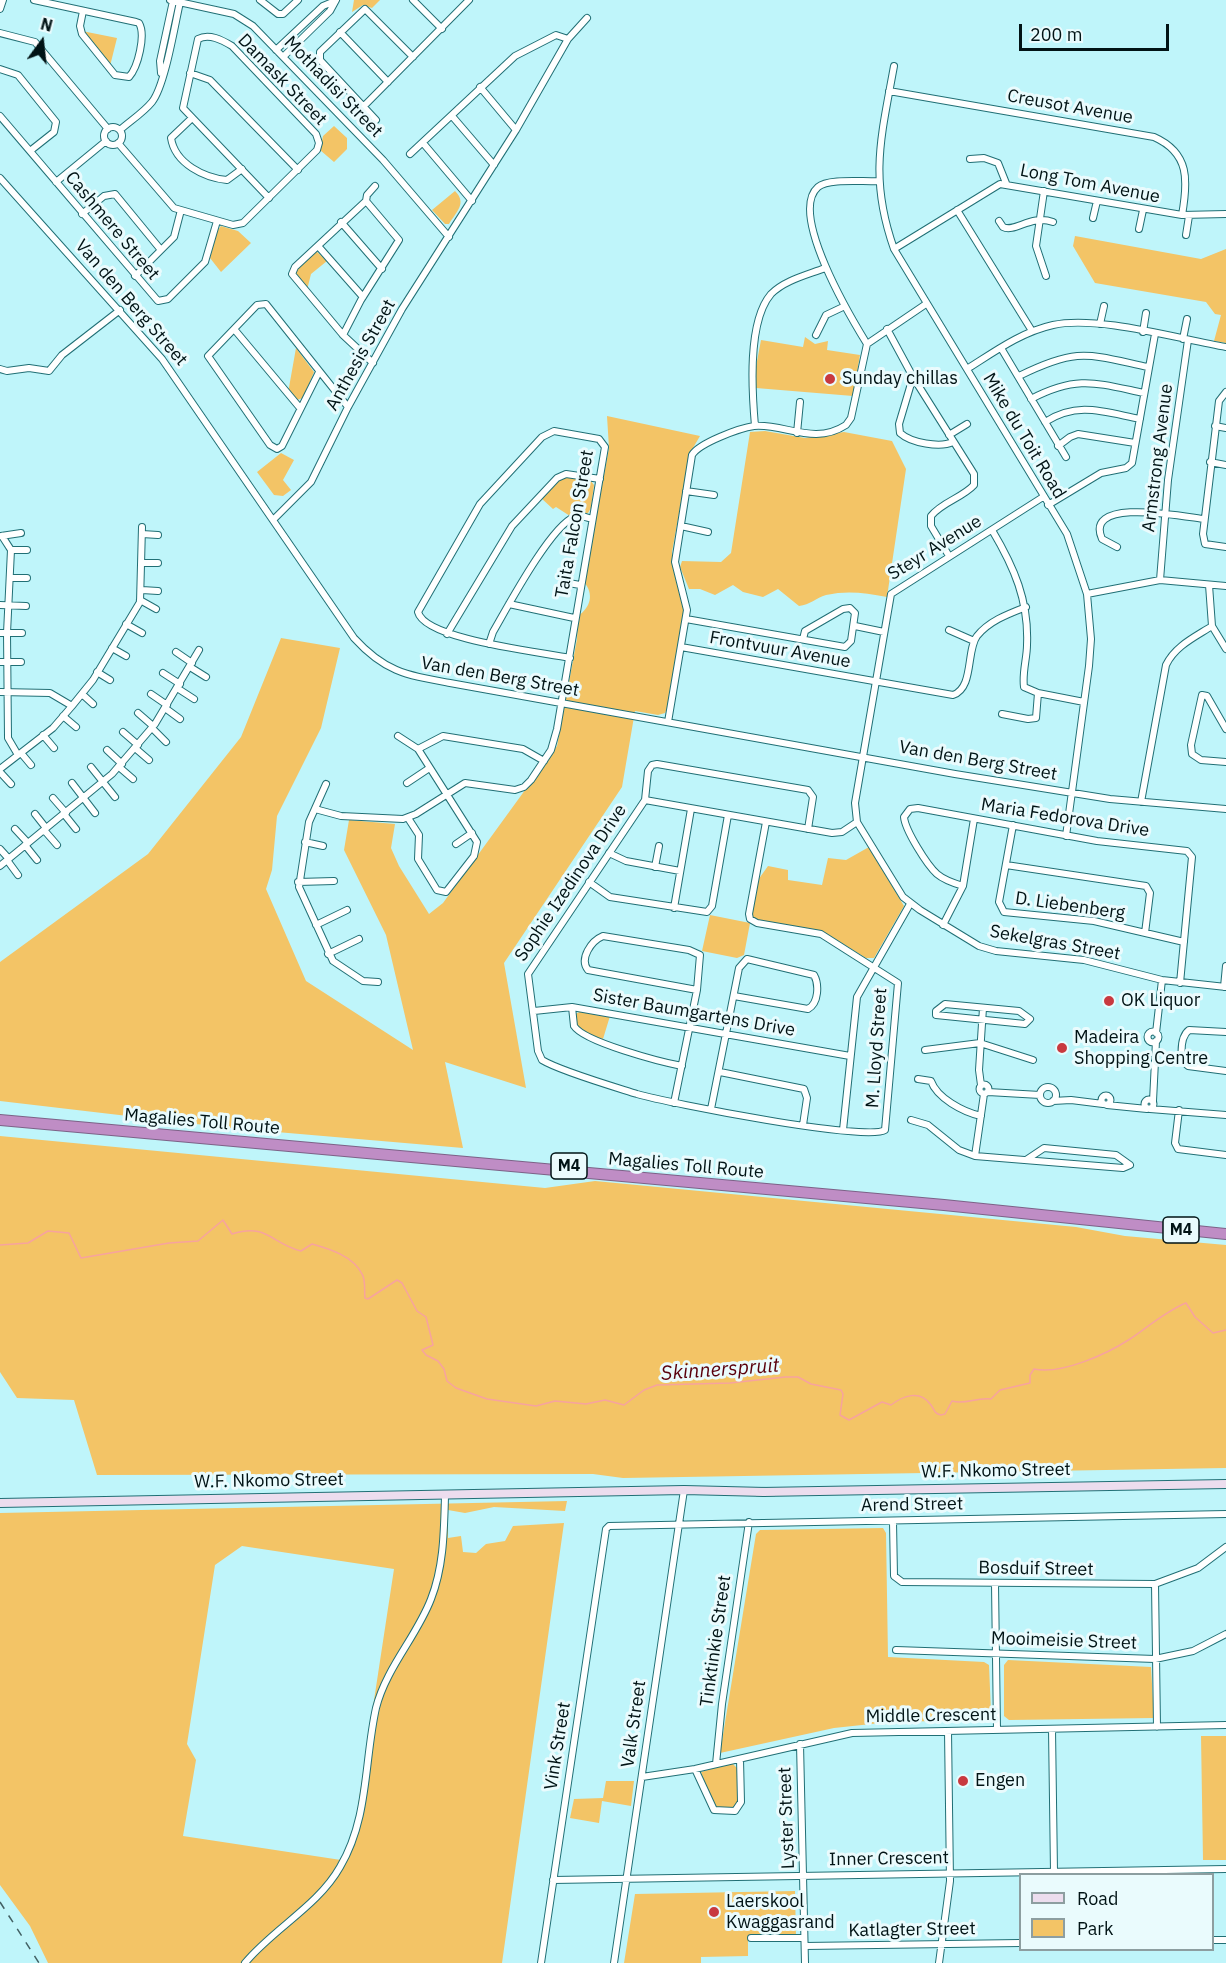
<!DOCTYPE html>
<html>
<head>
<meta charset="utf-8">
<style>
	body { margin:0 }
	#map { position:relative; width:1226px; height:1963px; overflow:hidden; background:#bff5fa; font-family:"IBM Plex Sans",sans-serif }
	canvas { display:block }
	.legend { position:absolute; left:1019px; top:1873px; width:195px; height:78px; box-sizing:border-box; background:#eafbfd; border:2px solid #8d9ea0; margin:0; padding:8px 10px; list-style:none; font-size:18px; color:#011315 }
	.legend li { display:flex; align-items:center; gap:12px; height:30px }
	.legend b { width:30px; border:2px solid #8d9ea0 }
	.north { position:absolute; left:12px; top:12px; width:60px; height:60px; -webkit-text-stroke:4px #eafbfd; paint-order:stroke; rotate:15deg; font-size:16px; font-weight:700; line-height:24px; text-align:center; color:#011315 }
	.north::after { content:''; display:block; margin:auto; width:21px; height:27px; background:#011315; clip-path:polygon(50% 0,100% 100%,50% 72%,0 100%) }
	.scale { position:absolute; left:1019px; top:24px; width:150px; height:27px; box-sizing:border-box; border:3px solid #011315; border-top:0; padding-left:8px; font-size:18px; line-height:21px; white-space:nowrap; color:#011315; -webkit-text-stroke:4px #eafbfd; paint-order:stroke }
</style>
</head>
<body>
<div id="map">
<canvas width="1226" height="1963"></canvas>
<ul class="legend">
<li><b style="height:8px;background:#ecddee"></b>Road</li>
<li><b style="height:16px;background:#f3c466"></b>Park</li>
</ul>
<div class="north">N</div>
<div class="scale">200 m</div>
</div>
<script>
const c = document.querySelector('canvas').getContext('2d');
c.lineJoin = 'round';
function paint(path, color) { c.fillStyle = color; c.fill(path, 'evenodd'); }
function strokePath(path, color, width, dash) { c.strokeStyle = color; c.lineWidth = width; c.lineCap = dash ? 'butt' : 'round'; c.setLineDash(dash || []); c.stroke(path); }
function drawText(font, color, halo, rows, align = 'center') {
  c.font = font + ' "IBM Plex Sans",sans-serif'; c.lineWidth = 6; c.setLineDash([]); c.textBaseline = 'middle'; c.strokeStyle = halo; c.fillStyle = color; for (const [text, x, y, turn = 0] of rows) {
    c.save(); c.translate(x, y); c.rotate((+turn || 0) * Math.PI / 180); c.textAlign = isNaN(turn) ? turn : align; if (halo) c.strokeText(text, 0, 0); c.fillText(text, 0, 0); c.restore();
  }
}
paint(new Path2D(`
	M354,0H380L372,8L363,5L352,12Z
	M82,31L117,38L110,66Z
	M334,126L347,138V149L334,162L320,150L323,136Z
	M455,191C467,203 457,211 449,224H445L432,210Z
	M221,226L238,231L251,243L221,272L210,258L217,231Z
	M1075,236L1201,259L1226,249V343L1214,341L1221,315L1215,314L1206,302L1095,283L1073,246Z
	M316,251L327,261L311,274L307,290L296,276V270Z
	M805,337L815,344L828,341L827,350L860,355L853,396L756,388L755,372L761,340L803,347Z
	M296,348L314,372L303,398L297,400L288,393Z
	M607,416L700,436L690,453L672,552L673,569L685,605L668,706L665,713L658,715L635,711L622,787L504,963L526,1088L445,1062L463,1148L230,1128L0,1101V962L148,854L241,737L281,638L340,648L321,728L277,816L272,870L266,889L306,981L413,1050L386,935L344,850L349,820L395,824L391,848L399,866L429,914L443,903L557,746L577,639L578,616C591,607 594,594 584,582L609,448Z
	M765,431L805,438L844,432L892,441L906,469L887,597C865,593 848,590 826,595C816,598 810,605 799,606L778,589L763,597L743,592L733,585L715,595L700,589H689L680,567L682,561L721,562L731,553L750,432Z
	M281,453L294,460L283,480L291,490L283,496L274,495L257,472Z
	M566,476L591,481L594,485L591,508L588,513L570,516L556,507L553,509L541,498L560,478Z
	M869,847L904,906L874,958H866L824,932L756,920L752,916L758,880L768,866L788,870V880L822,885L828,858L846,860Z
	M710,915L750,923L744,955L737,958L702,951Z
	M582,1011L610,1016L603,1039C587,1033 576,1033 575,1014Z
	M0,1136L545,1188L595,1181L1076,1227L1125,1236L1226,1245V1468L623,1478L593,1474L97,1475L74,1400L17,1398L0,1372Z
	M567,1501L565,1511L494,1507L465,1513L448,1510V1538L461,1536L463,1552L476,1553L486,1544L505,1541L513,1526L564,1523L502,1963H48L30,1926L0,1885V1513ZM242,1546L394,1569L355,1825L341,1860L183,1836L196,1760L187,1744L215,1565Z
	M883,1528L886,1533L888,1657L984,1662L989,1665L991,1713L985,1720L890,1722L834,1728L720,1753L756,1534L760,1530Z
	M1008,1660L1151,1667L1154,1718L1009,1720L1004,1716V1665Z
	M1201,1736H1226V1860H1203Z
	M732,1763L738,1769L737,1805L730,1809L714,1808L701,1772Z
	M606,1781H634L631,1806L602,1801L599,1823L570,1818L574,1799L603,1798Z
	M795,1891L796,1937L748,1938V1956L701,1957V1963H624L635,1894Z`), '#f3c466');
strokePath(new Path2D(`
	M0,1245L28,1243L48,1231L69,1233L81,1258L169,1243L198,1241L223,1220L232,1234C268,1223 270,1243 301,1251L312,1244C330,1249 353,1256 362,1274C366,1280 364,1291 365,1298L368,1299L397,1280L402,1283L417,1311L426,1317L433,1345L422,1350L426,1355L438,1361L444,1369L447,1381L456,1388L487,1399L536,1406L555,1401L586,1404L605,1400L624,1405L644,1390L657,1385L730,1383L785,1377H798L811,1384L841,1390L843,1394L840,1415L849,1420L882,1402L891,1405C903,1396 920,1389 931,1405C935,1411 934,1413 941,1415L945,1414L952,1401C966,1405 976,1397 991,1399L1000,1390L1030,1383V1375L1034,1369C1061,1375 1107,1354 1130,1339C1148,1327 1166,1311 1186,1303L1195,1317L1213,1333L1226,1330`), '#f7a39e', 1.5);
const street = new Path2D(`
	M34,0L136,22L139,23C146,35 138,67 129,77L115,75L82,34L80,26L83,11
	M170,0L234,14L253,26L383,160L449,237
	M260,0L278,14H283L298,0
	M413,0L442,29
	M0,9L3,0
	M340,32L388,82
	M0,33L35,42L108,129
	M276,50L323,6L335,1
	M283,57L330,11L336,0
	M894,66C881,138 869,178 894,249L1067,534L1087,594L1091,639L1089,666L1066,836
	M0,69L18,75L56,122L54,132L30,151
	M161,73L160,61L173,1
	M190,73L210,80L298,170
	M480,87L516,130
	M889,91L1154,137C1190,153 1188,181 1182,215
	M365,105L469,0
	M0,116L158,301L168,299L205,262L217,221
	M452,116L494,165
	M192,118L171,138C175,164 205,178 227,180L242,169
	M376,120L320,60V52L365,9L413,57
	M104 136a9 9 0 1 1 18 0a9 9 0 1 1-18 0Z
	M120,130C130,121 143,113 152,102C165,86 175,24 180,2
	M118,143L174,208L233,225L243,223L317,150L319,143L316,134L232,46C222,40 209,33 198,39L183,108L269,198
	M423,143L472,201
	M410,154L515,56L556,35L568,39
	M970,159L984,158L998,163L1006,183
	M0,178L162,359L354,638C385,672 406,675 450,683L955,774L1110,799L1226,809
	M56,182L106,141
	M1044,191L1036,246L1046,276
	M366,201L367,195L375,186
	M957,210L1032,331
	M82,214L104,196L115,194L161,250
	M1093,218L1097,201
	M999,221L1003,227C1015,233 1031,214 1053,222
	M341,222L382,269
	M1139,229L1143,210
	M1186,235L1189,216
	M318,246L363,297
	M894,249L1000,184L1182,215L1226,214
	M135,276L174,237L181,210
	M1100,324L1104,306
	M234,329L300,408
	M887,329L913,377L974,474V485C962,498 942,502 931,516V526L949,556
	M1143,332L1146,313
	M343,335L361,300L399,240L366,201L295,267L292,274L343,335L373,363
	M816,335L826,315L845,306
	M1183,339L1187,319
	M867,344C851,318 788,213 818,187C828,178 864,182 878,181
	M1001,348L1066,457
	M0,369L7,371L29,368L49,371L62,355L120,310
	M967,369C994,352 1021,332 1053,325C1097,315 1179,339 1226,347
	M319,372L282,446L277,449L270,445L208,356L257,305L266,304L348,407
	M1019,376C1078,347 1087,354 1148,367
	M913,377L899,424L900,433C911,443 940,448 953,442
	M1226,392L1219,401L1203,534L1205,544L1226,547
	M1031,399C1077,375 1096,383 1144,393
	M1045,422C1078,401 1104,412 1140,419
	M755,426C752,392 747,322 771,294C785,280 807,275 825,268
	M1215,426L1226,428
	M797,433L800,402
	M949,435L967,424
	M1058,446L1070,437L1078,434L1135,443
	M1210,462L1226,465
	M686,491L714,495
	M1043,497L891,594L855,803L857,822L903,897L920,910L979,946L996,951L1084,960L1162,980L1226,987
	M1048,505L1101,473L1126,468L1132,463L1155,334
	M273,520L311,482L348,407L402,309L516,130L568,39L587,18
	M681,526L708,532
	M992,530C1014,567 1029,601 1027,645C1027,658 1022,673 1024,687L1038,693L1084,702
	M142,534L158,535
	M1,536L21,533
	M2,536L11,550L7,633L8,738L18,755
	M1117,547L1102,539C1083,496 1186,517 1204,519
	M11,550H27
	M142,563H158
	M10,578H27
	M1160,580L1168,480L1188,340
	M563,582L580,585
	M1209,585L1212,626L1226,649
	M142,590L158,591
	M1087,594L1160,580L1226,586
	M140,600L156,609
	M509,604L574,618
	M0,605L26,606
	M686,619L845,647L851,641L855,613L850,608L843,609L805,631L803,639
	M126,624L142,633
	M855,626L884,632
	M949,630L974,641
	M0,633H22
	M447,634L512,526L557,478L566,474L600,479
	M489,644L493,632C507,608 550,527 574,517C580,515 586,517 592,519
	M681,647L953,695C974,688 966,651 977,636C989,621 1008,614 1026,607
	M112,648L126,656
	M176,652L192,663
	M0,662H21
	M190,667L206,677
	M97,672L110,680
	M163,673L180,684
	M177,688L194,699
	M0,692L50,693L72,706
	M82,694L93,704
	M151,694L167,705
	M165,708L180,719
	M138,713L153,726
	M1002,714L1028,719L1036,718L1038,693
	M63,716L76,727
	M668,722L687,610L675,562L692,455C699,443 740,428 754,426C784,423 814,446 846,425L851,418L867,344L926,304
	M152,728L166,742
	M1226,729L1207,696L1202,695L1191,745L1192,754L1201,760L1226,762
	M123,732L138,745
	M43,735L54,748
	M398,736L418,749L477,842L474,856L446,892L437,890L418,859L419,835L408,818
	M135,748L149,760
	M418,749L443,736L523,749L544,761
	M107,750L122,764
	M21,753L31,765
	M91,767L115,797
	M119,767L133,779
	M0,769L53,728L72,706L93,680L140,602L142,527
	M0,772L11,784
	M72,783L95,813
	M407,783L428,769
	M326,784L309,822L299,887L333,961L363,981L378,982
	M53,798L66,813
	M645,800L832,833L842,832L857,822
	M1141,802L1166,665C1175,646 1195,637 1212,626
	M315,809L341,816L403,819L416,814L465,783L515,790L524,787L531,780L551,750L557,729L605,447L599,439L554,431L542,437L480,504L418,612C425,640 542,652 570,658
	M35,814L46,828
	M64,814L76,829
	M766,822L749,914L750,919L757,923L821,934L898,983L885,1130C867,1142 668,1103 637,1094C615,1087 560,1071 542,1060L538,1051L528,974L645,800L648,771L652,765L657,764L808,790L813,797L808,829
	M1013,825L999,902L1004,912L1094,921L1184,942
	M15,829L28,843
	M44,830L57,845
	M305,842L323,846
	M456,844L472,833
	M25,845L37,860
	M0,849L9,859
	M609,853L626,861L680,871
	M7,860L18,875
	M1006,865L1146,886L1150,893L1145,933
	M0,866L112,774L155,724L199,650
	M655,867L659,846
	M298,882L334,881
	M589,882L610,897L707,912L712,906L728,815
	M963,886C953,883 944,880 937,874C927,865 905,830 904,817L910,809L918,808L1097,841L1187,851L1192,857L1180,983
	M674,908L691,809
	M316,925L347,910
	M943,925L963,886L974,819
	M328,954L359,939
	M1224,987L1226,966
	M945,1004L1019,1011L1030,1019L1025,1024L936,1015V1011Z
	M572,1007L574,1026C584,1042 661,1062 682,1066
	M534,1011L572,1007L850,1056
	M1147.5 1037a5.5 5.5 0 1 1 11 0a5.5 5.5 0 1 1-11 0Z
	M1226,1032L1189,1030C1181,1036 1181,1050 1182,1060L1188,1066L1226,1071
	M1156,1033L1162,980
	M925,1050L980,1043L1033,1060
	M720,1072L804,1089L807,1098L803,1125
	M918,1079L931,1081C937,1098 963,1112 981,1116
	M979.5 1089a4.5 4.5 0 1 1 9 0a4.5 4.5 0 1 1-9 0Z
	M981,1085L979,1070L983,1008
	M1040 1095a8 8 0 1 1 16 0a8 8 0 1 1-16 0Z
	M988,1092L1040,1095
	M1101.5 1100a4.5 4.5 0 1 1 9 0a4.5 4.5 0 1 1-9 0Z
	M1144.5 1104a4.5 4.5 0 1 1 9 0a4.5 4.5 0 1 1-9 0Z
	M1053,1101L1071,1100L1103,1104
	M1153,1101L1156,1041
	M674,1103L697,990L700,955L689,950L603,936C591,941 579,959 588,970L697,990
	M1107,1105L1147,1109
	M711,1109L739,968L747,959L814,975C819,984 819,1003 808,1009L734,996
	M1150,1109L1226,1115
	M1179,1110L1175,1143L1178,1149L1226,1155
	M911,1120L928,1125L959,1150L975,1156L1123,1168L1130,1165L1116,1155L1044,1148L1026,1160
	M843,1130L857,997L910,904
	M975,1156L984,1094
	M893,1522L894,1576L902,1582L1155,1584L1198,1568L1226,1547
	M995,1584L997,1730
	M1155,1584L1157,1727
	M896,1650L1155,1659L1193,1651L1226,1634
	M1052,1729L1054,1872
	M800,1744L805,1963
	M716,1764L722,1704L749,1522
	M695,1769L714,1810L735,1811L741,1802L740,1759
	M642,1777L695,1769L852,1733L1226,1725
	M553,1880L1226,1869
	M751,1938H804
	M1212,1940H1226
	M805,1946L1020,1943
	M245,1963C273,1929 318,1906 340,1867C369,1818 364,1762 376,1708C386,1668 417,1636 431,1599C444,1566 444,1530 445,1496
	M541,1963L606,1529L609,1526L1226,1514
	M614,1963L684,1490
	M939,1963L950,1881L948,1731`);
const secondary = new Path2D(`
	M761,1492L1226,1484
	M0,1503L684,1490L766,1492`);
const highway = new Path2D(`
	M0,1120L944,1205L1226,1234`);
strokePath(street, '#216f75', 8);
strokePath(secondary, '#216f75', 10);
strokePath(highway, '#7c6287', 12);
strokePath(street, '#fff', 6);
strokePath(secondary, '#ecddee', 8);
strokePath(highway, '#bf8dc5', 10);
strokePath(new Path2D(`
	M0,1902L39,1963`), '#426063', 1.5, [8, 8]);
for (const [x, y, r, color] of [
	[830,379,6,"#c8393f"],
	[1109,1001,6,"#c8393f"],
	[1062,1048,6,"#c8393f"],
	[963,1781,6,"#c8393f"],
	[714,1912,6,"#c8393f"]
]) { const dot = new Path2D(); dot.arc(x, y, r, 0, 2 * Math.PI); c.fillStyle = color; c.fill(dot); strokePath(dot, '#eafbfd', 2); }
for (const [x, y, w] of [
	[569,1166,36],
	[1181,1230,36]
]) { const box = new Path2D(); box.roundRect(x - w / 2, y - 13, w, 26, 4.5); c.fillStyle = '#eafbfd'; c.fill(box); strokePath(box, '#011315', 1.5); }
drawText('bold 16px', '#011315', null, [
	["M4",569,1166],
	["M4",1181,1230]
]);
drawText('18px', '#011315', '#eafbfd', [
	["Damask Street",282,80,46],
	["Mothadisi Street",333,87,46],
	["Creusot Avenue",1070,107,10],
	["Long Tom Avenue",1090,184,11],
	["Cashmere Street",112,226,50],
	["Van den Berg Street",131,303,49],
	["Anthesis Street",361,355,-61],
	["Mike du Toit Road",1024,436,59],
	["Armstrong Avenue",1158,458,-83],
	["Taita Falcon Street",575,524,-80],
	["Steyr Avenue",935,548,-32],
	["Frontvuur Avenue",780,650,10],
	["Van den Berg Street",500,677,10],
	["Van den Berg Street",978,761,10],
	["Maria Fedorova Drive",1065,818,9],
	["Sophie Izedinova Drive",571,883,-56],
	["D. Liebenberg",1070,906,8],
	["Sekelgras Street",1055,943,10],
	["Sister Baumgartens Drive",694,1013,10],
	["M. Lloyd Street",877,1048,-86],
	["Magalies Toll Route",202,1122,5],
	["Magalies Toll Route",686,1166,5],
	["W.F. Nkomo Street",996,1471,-1],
	["W.F. Nkomo Street",269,1481,-1],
	["Arend Street",912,1505,-1],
	["Bosduif Street",1036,1569,1],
	["Tinktinkie Street",716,1641,-82],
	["Mooimeisie Street",1064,1641,2],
	["Middle Crescent",931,1716,-1],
	["Valk Street",634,1724,-82],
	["Vink Street",558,1746,-81],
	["Lyster Street",787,1818,-92],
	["Inner Crescent",889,1859,-1],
	["Katlagter Street",912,1930,-1]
]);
drawText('18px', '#011315', '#eafbfd', [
	["Sunday chillas",842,379],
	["OK Liquor",1121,1001],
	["Madeira",1074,1038],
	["Shopping Centre",1074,1059],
	["Engen",975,1781],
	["Laerskool",726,1902],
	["Kwaggasrand",726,1923]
], 'left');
drawText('italic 20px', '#5a000c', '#eafbfd', [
	["Skinnerspruit",720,1370,-4]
]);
</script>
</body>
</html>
